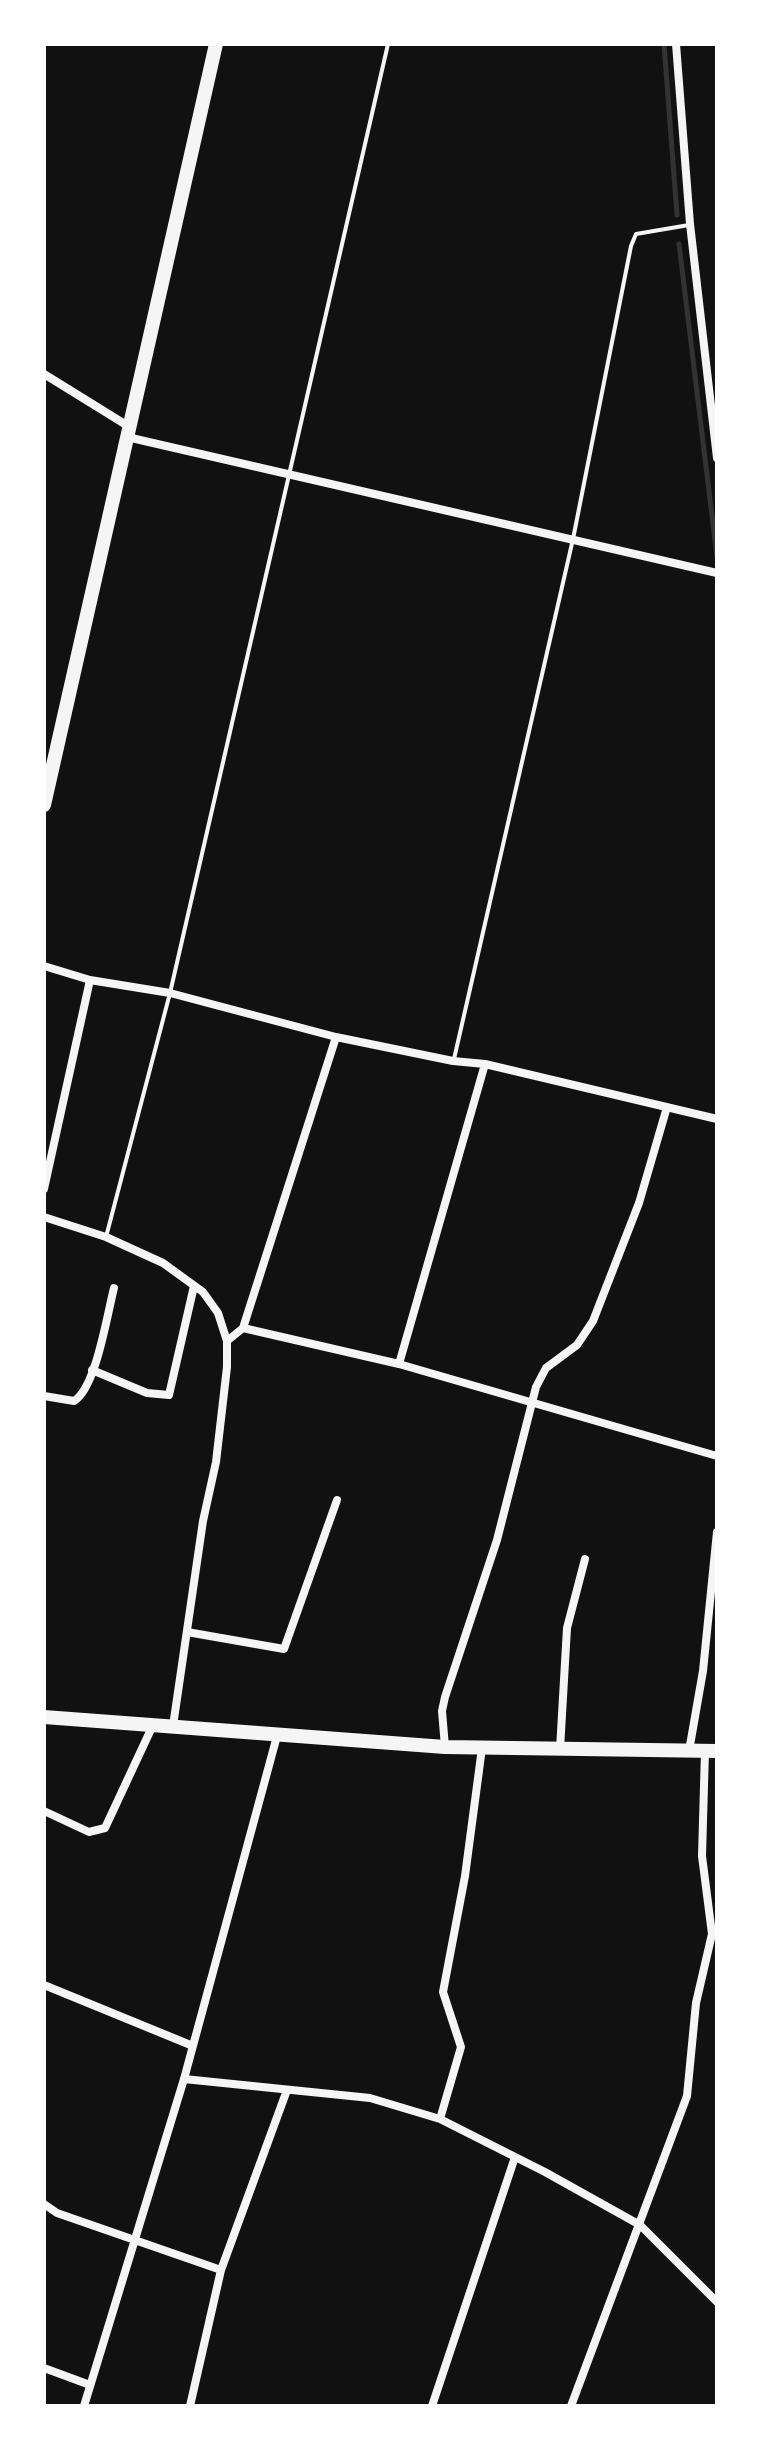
<!DOCTYPE html>
<html>
<head>
<meta charset="utf-8">
<style>
	body { margin:0 }
	#map { position:relative; width:761px; height:2450px; overflow:hidden; background:#111; font-family:"Asap Condensed",sans-serif }
	canvas { display:block }
	.frame { position:absolute; inset:0; border:46px solid #fff; pointer-events:none }
</style>
</head>
<body>
<div id="map">
<canvas width="761" height="2450"></canvas>
<div class="frame"></div>
</div>
<script>
const c = document.querySelector('canvas').getContext('2d');
c.lineJoin = 'round';
function strokePath(path, color, width, dash) { c.strokeStyle = color; c.lineWidth = width; c.lineCap = dash ? 'butt' : 'round'; c.setLineDash(dash || []); c.stroke(path); }
strokePath(new Path2D(`
	M664,44L677,215
	M679,244L717,557`), '#333', 5);
strokePath(new Path2D(`
	M454,1059L573,539L631,246L636,234L689,225
	M106,1237L170,993L388,44`), '#f5f5f5', 4);
strokePath(new Path2D(`
	M676,44L690,224L717,458
	M44,374L128,426
	M127,437L717,573
	M44,966L90,980L170,993L336,1037L453,1061L485,1064L717,1119
	M44,1189L90,980
	M44,1217L106,1237L163,1263L203,1292L218,1313L227,1341V1367L216,1462L203,1521L173,1726
	M243,1328L399,1364L717,1456
	M227,1341L243,1328L336,1037
	M399,1364L485,1064
	M92,1370L147,1393L169,1395L194,1286
	M44,1396L74,1401C96,1388 107,1315 114,1288
	M187,1632L284,1649L337,1500
	M445,1747L442,1711L445,1697L497,1540L536,1387L546,1368L577,1345L593,1321L639,1203L667,1107
	M560,1749L567,1628L585,1559
	M689,1751L703,1671L717,1532
	M44,1811L89,1832L105,1828L153,1725
	M44,1985L193,2046
	M184,2079L370,2098L440,2119L545,2172L640,2225L717,2302
	M440,2119L461,2047L443,1992L465,1876L482,1748
	M44,2204L57,2213L221,2270
	M44,2368L90,2385
	M84,2406L184,2079L277,1736
	M190,2406L221,2270L287,2090
	M432,2406L515,2157
	M571,2406L687,2096L696,2003L712,1934L702,1856L705,1751`), '#f5f5f5', 8);
strokePath(new Path2D(`
	M44,805L216,44
	M44,1717L445,1747L717,1751`), '#f5f5f5', 14);
</script>
</body>
</html>
